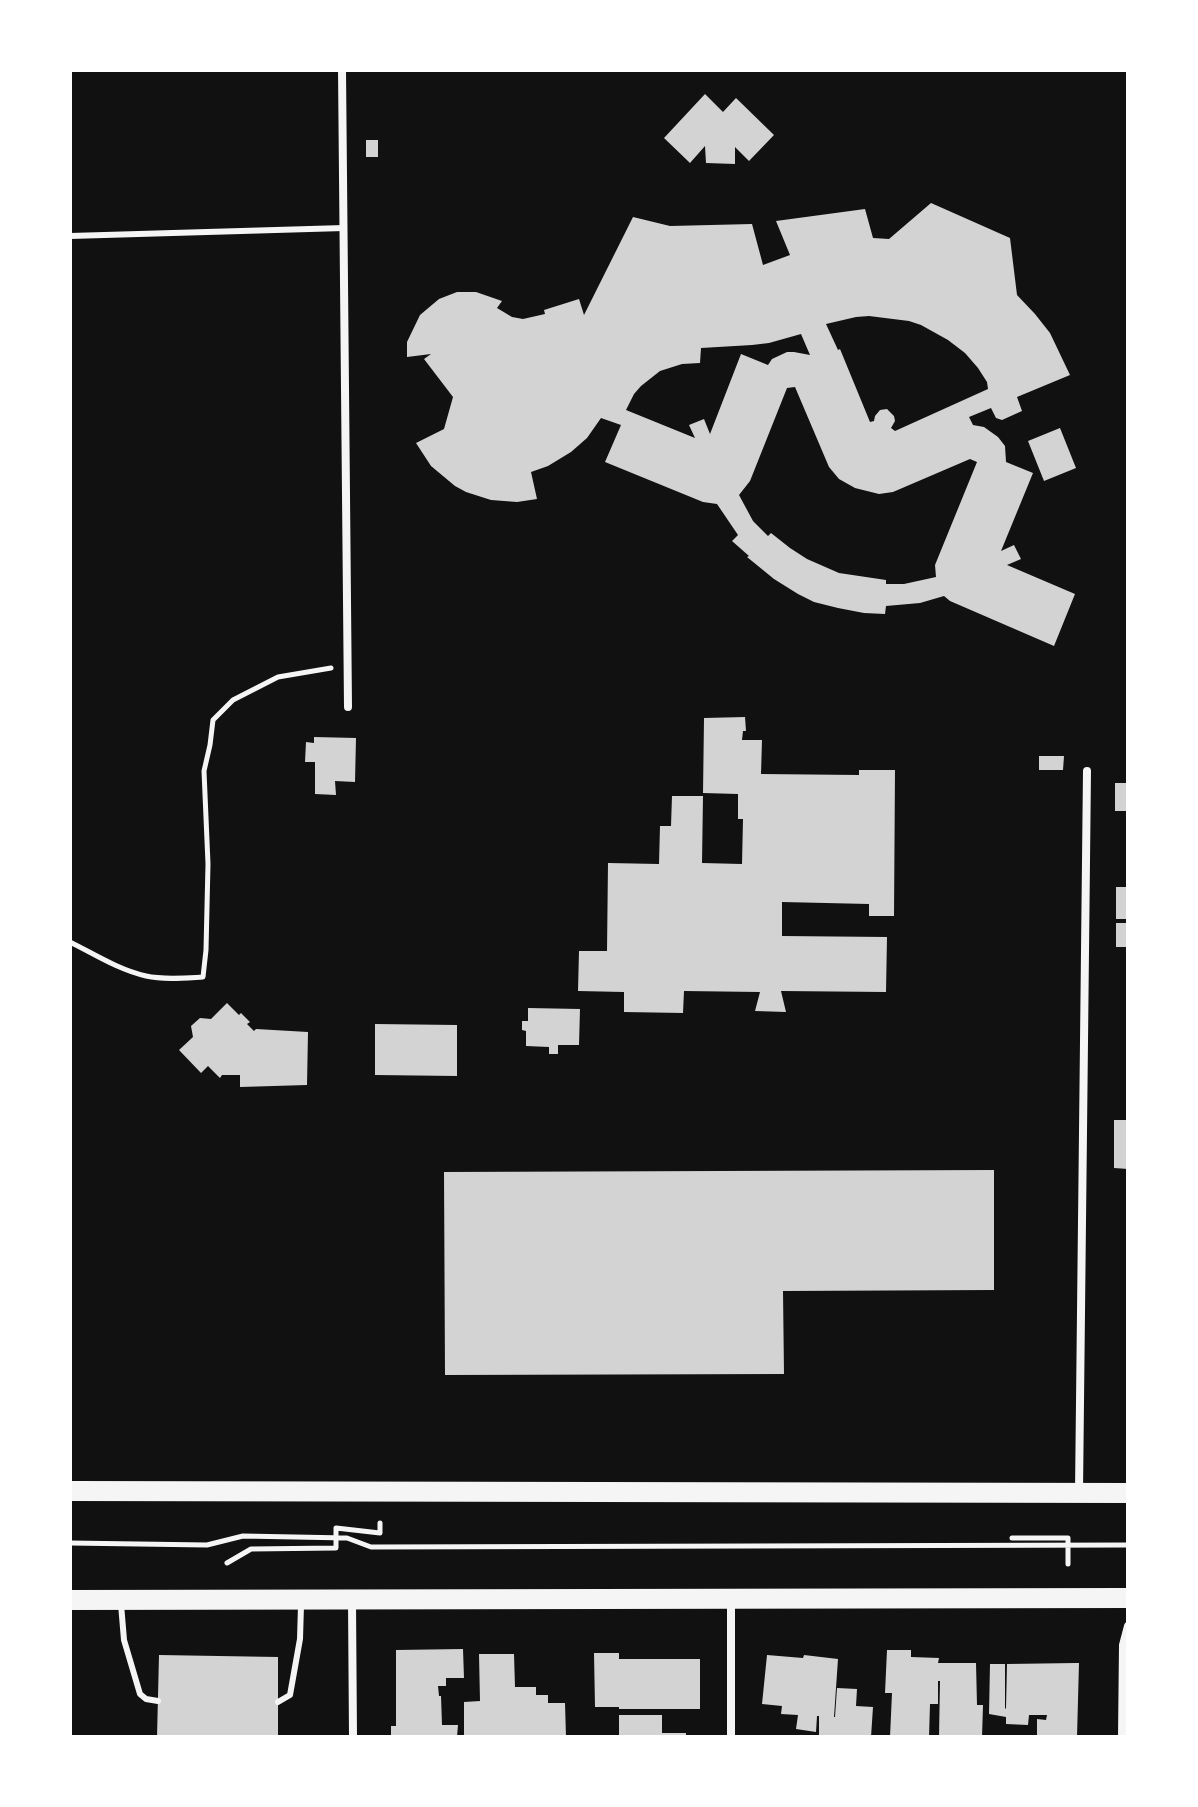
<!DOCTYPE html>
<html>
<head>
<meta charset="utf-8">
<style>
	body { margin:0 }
	#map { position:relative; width:1198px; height:1807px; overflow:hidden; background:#111; font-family:Cabin,sans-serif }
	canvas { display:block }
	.frame { position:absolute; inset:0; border:72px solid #fff; pointer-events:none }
</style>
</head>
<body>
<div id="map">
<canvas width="1198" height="1807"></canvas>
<div class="frame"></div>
</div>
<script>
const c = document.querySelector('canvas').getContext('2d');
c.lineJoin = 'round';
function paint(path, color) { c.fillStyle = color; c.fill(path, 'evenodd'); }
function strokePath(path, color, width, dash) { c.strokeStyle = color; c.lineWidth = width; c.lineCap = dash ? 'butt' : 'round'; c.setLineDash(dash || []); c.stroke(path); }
paint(new Path2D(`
	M705,94L723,112L736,98L774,135L749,161L735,147V164L706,163L705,146L690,163L664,138Z
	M366,140H378V157H366Z
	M931,203L1010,238L1017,295L1035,314L1050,333L1070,375L1017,397L1022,411L1002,420L996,418L991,408L969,417L973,425L984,427L998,437L1005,446L1006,462L1033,473L1001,551L1014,545L1021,559L1007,565L1075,594L1054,646L950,601L944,596L920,603L886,606L885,614L864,613L838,608L814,602L798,594L774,579L747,557L749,556L732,541L738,535L717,504L703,502L605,462L621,425L601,418L587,438L571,452L548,466L531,472L537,499L517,502L491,500L466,492L455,486L431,466L416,443L444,429L453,397L424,359L431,354L407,357V342L420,315L439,299L457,292H476L502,301L497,308L512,317L523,319L545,314L544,310L579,299L584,315L633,217L670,226L752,224L763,265L790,255L776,221L865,209L873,238L889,239ZM869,316L909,321L921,325L948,340L965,353L978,368L987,382L988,389L895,431L891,428L895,421L894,416L887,409L880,410L875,416L874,421L870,422L840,349L838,350L826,324L856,317ZM801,334L810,355L794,352H787L772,359L768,365L741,354L710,434L704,419L689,425L695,438L626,410L634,394L641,386L660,371L682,364L700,363L701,348L752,345L769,343ZM795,387L829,467L839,479L855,488L879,494L893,492L970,459L977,462L935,565L936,577L904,584H886V580L839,573L807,559L790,548L771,533L768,536L753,521L739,495L750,481L787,388Z
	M1060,428L1076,468L1044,481L1028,441Z
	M745,717L746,731H743L742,740H762L761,774L859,775V770H895L894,916H869V904L782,902V936L887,937L886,992L781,991L786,1012L755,1011L760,992L684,991L683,1013L624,1012V992L578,991L579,951H607L608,863L659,864L660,826H671L672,796H703L702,863L742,864L743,819H738V794L703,793L704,719V718Z
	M314,737L356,738L355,782L335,781L336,795L315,794V762H305L306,742L314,743Z
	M1039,756H1064L1063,770H1039Z
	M1115,783H1128V811H1115Z
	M1116,887H1128V919H1116Z
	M1116,923H1128V947H1116Z
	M227,1003L239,1015L241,1013L250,1022L247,1024L254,1031L256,1029L308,1032L307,1085L240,1087V1075H222L220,1078L208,1066L201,1073L179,1050L193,1037L191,1026L200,1018L211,1019Z
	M528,1008L580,1009L579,1045H558V1054H549V1047L526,1046V1031L522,1030V1021H528Z
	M375,1024L457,1025V1076L375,1075Z
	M1114,1120H1128V1169L1114,1168Z
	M994,1170V1290L783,1291L784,1374L445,1375L444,1172Z
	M463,1649L464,1678H446V1686H438L439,1696H441L442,1725H458L457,1737H391V1726H396V1650Z
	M887,1650H911V1657L939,1658L938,1663H976L977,1705H983L982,1737H939L940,1681H938V1704H930L929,1737H890L892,1693H885Z
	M594,1653H619V1659H700V1709H619V1707H595Z
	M479,1654H514L515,1687H536V1695H548V1703H565L566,1737H464V1702L480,1701Z
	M159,1655L278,1657V1737H157Z
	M767,1655L803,1658L804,1655L838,1659L834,1717H835L837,1688L857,1689L856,1706L873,1707L871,1737H819V1716H817L816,1732L796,1729L798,1715L781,1714L782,1706L762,1704Z
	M1076,1663H1079L1077,1737H1037V1719L1046,1720L1047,1715H1029L1028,1725L1006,1724V1717L989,1714L990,1664H1005V1709L1006,1708L1007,1664Z
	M619,1715H662V1733H686V1737H619Z`), '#d3d3d3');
strokePath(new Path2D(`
	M70,942C94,954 119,970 146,976C164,980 185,978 203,977L206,950L208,864L204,771L210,745L213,720L233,700L278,677L331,668
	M1012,1538H1068V1564
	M70,1543L207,1545L243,1536L347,1538L371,1547L1128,1545
	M227,1563L251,1549L336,1548V1528L380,1533V1523`), '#f5f5f5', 5);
strokePath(new Path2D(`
	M70,236L344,228
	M121,1604L124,1640L140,1694L146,1699L158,1701
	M278,1702L290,1695L300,1639L301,1605`), '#f5f5f5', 6);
strokePath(new Path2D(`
	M342,70L348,707
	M1079,1492L1087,771
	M731,1600V1737
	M352,1602L353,1737
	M1122,1737L1123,1645L1128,1626`), '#f5f5f5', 8);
strokePath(new Path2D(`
	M70,1491L1128,1493
	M70,1600L1128,1598`), '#f5f5f5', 20);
</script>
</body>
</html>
